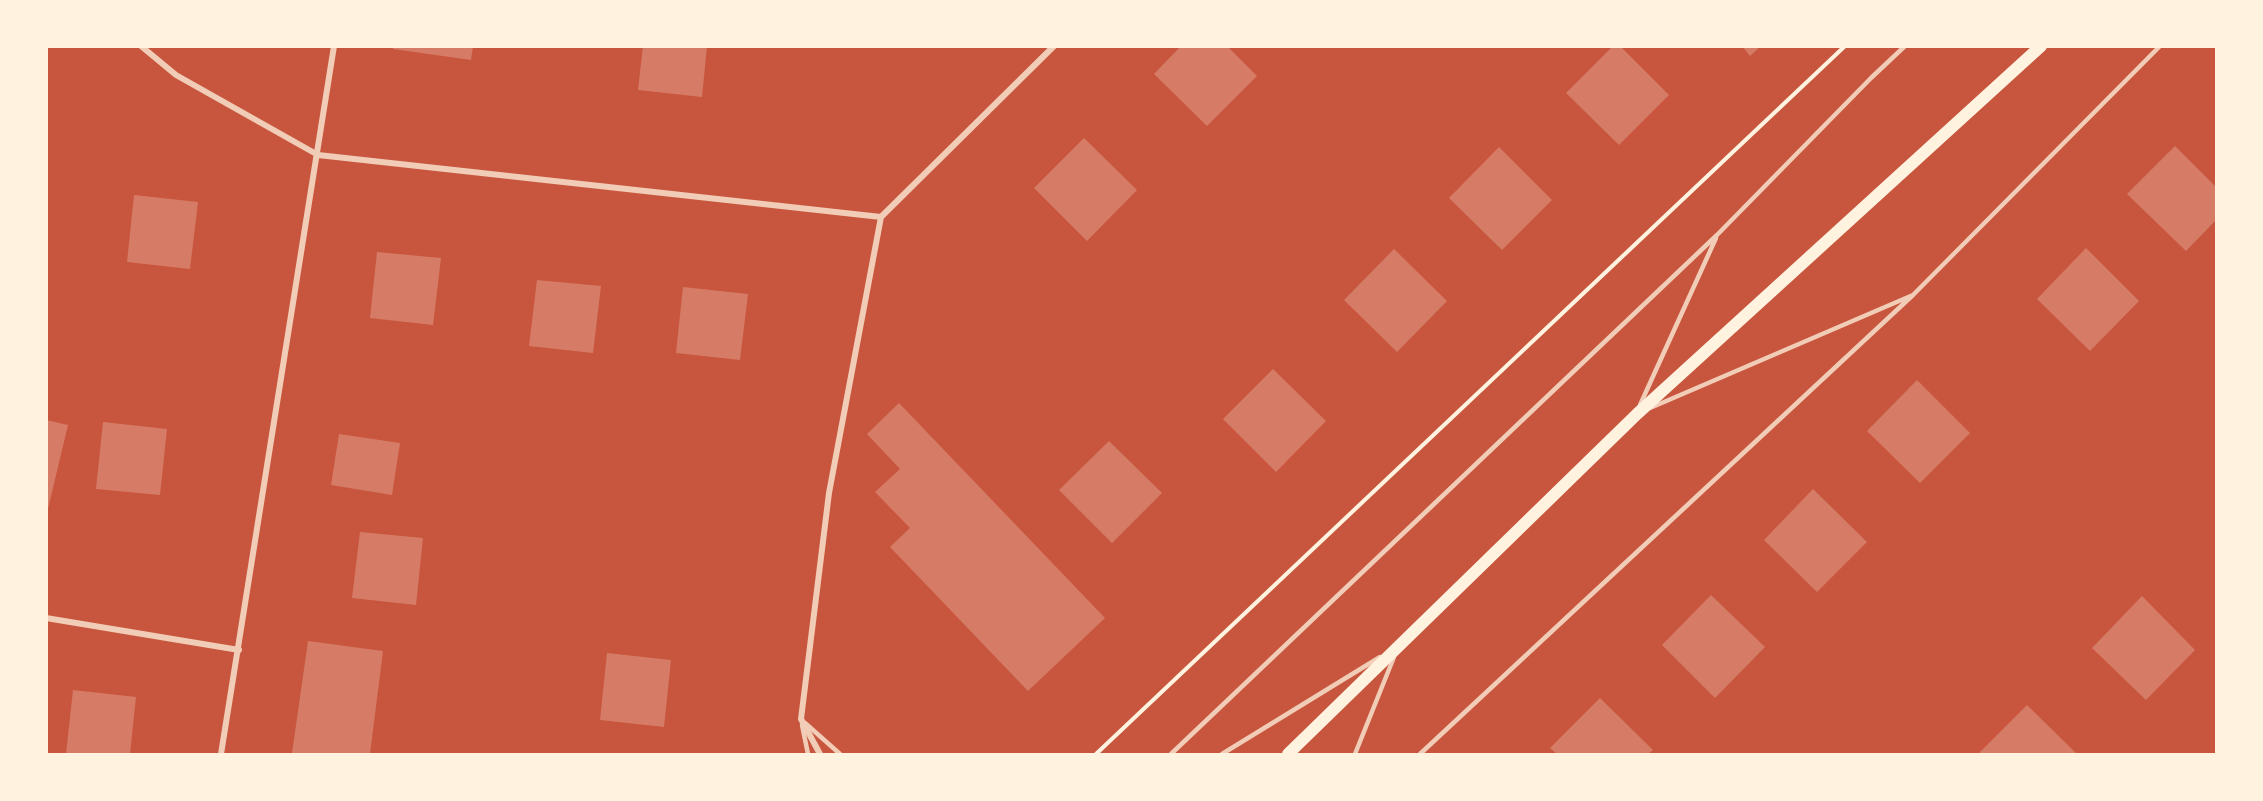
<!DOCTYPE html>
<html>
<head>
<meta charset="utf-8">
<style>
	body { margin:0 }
	#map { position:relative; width:2263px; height:801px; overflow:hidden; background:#c8553d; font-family:Commissioner,sans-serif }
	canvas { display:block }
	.frame { position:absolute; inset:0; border:48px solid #fff3e0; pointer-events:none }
</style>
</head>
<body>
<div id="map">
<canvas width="2263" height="801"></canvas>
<div class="frame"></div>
</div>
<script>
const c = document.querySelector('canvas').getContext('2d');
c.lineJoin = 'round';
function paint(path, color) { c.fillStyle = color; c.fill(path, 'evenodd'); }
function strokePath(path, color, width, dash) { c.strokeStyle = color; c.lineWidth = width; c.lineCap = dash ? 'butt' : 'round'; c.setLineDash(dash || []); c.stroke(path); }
paint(new Path2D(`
	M393,46H473L471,60L393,49Z
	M643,46H707L702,97L638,90Z
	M1181,46H1227L1257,76L1207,126L1154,74Z
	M1613,46H1620L1669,95L1619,145L1566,93Z
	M1742,46H1761L1750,56Z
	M1084,138L1137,190L1087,241L1034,188Z
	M2175,146L2216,187V220L2186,251L2127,194Z
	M1499,147L1552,200L1502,250L1449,198Z
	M134,195L198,202L190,269L127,262Z
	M2086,248L2139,301L2090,351L2037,299Z
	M1394,249L1447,301L1397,352L1344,300Z
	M377,252L441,258L433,325L370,318Z
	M537,280L601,286L593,353L529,346Z
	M683,287L748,294L740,360L676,353Z
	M1273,369L1326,421L1276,472L1223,419Z
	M1917,380L1970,433L1920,483L1867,431Z
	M899,403L1105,618L1028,691L890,547L910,528L875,492L900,469L867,434Z
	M46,420L68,425L47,513H46Z
	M103,422L167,429L160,495L96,489Z
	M339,434L400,443L392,495L331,485Z
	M1109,441L1162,493L1112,543L1059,490Z
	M1813,489L1867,542L1817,592L1764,540Z
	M360,532L423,538L416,605L352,598Z
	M1711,595L1765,647L1715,698L1662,645Z
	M2142,596L2195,650L2146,700L2092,648Z
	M308,641L383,651L370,754L292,753Z
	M607,653L671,660L664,727L600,720Z
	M73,690L136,697L130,754H66Z
	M1600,698L1653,750L1648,754H1557L1550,748Z
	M2027,705L2077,754H1978Z`), '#d67c66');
strokePath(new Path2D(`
	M1096,754L1845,46`), '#fff3e0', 4);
strokePath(new Path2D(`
	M1640,405L1716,238
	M1650,408L1913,295L2160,46
	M805,723L840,754
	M802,725L808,754
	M1171,754L1717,235L1871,78L1905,46
	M1222,754L1380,657
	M1355,754L1394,657
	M1420,754L1913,295`), '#f1ccb7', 4.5);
strokePath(new Path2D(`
	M141,46L176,75L318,155L881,217
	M46,618L239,650
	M221,754L334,46
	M820,754L801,719L829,493L881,217L1054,46`), '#f1ccb7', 6);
strokePath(new Path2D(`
	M1288,754L1637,414L2041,46`), '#fff3e0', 12);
</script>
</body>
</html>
